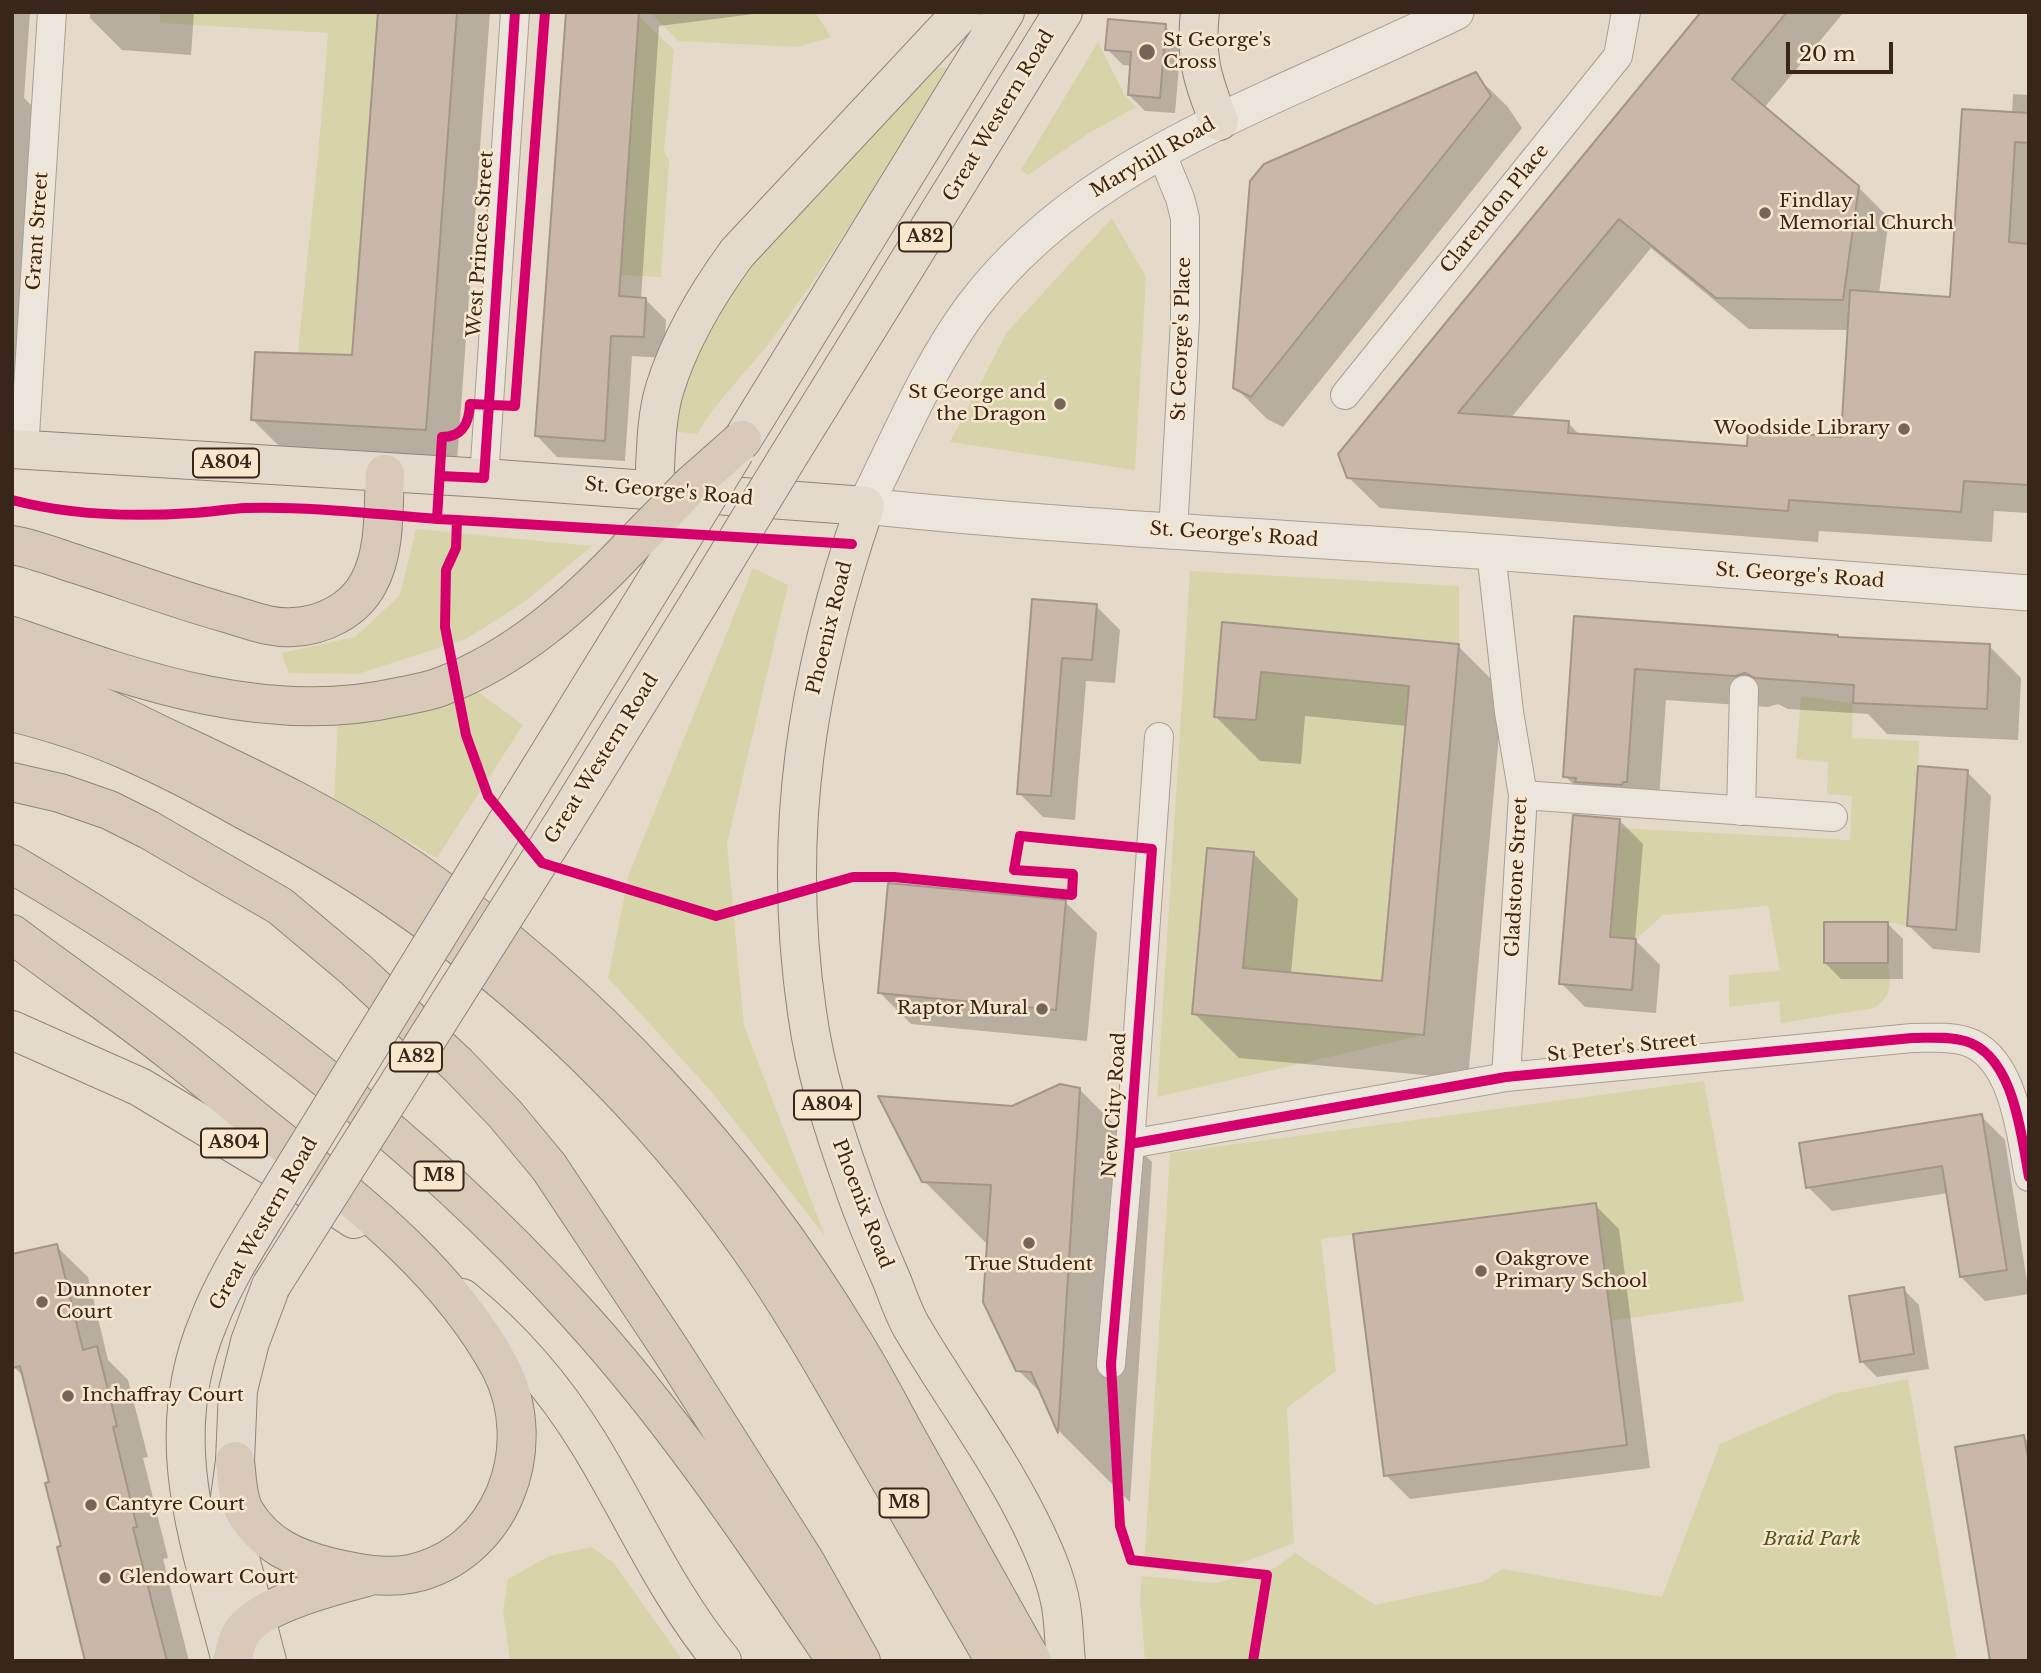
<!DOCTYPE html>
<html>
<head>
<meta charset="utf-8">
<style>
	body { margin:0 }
	#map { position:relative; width:2041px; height:1673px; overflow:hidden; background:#e5dac9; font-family:"Libre Baskerville",serif }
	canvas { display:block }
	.frame { position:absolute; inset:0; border:14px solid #38261b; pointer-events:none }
	.scale { position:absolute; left:1786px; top:42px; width:107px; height:32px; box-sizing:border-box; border:4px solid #38261b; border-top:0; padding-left:9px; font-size:21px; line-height:24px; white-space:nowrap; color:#38261b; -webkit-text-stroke:5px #f8e7cd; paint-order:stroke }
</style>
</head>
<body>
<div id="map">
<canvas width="2041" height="1673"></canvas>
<div class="frame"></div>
<div class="scale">20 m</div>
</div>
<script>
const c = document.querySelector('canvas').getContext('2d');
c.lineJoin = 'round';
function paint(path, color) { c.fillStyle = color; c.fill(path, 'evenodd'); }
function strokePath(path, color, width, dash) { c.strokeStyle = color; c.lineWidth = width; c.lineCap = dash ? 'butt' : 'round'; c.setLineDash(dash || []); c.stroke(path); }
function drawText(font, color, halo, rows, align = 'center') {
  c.font = font + ' "Libre Baskerville",serif'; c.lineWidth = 5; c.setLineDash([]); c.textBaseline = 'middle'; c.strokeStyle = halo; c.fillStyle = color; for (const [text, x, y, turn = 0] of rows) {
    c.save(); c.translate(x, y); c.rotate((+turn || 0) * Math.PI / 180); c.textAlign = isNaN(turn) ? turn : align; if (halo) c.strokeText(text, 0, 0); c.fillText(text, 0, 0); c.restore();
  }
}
paint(new Path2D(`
	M160,12H378L351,359L298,353C308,246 321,140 328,33L160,23Z
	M650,12H815L831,37L798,47L678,41Z
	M638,15L674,50L664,151L669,160L661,277L620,275Z
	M1098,42L1125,96L1136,107L1089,133L1028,175L1021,170Z
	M923,68H948C890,160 835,255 770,342C746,373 717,400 697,434L671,431L679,375L726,284Z
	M1112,218L1146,277L1135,470L950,442L1007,332Z
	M416,529L592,546L523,603L466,639L358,674L289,673L281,653L355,637L400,595Z
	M753,568L788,585L727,844L744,1026L825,1236L709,1089L608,978L629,874Z
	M1190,571L1459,586V644L1223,622L1214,717L1256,720L1261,672L1409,686L1382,981L1243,968L1254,852L1207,848L1192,1014L1424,1035L1157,1097Z
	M477,691L523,725L437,858L334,798L338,722Z
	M1801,696L1853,703L1852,738L1919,741L1918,766L1907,926L1888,922H1824V963H1888C1890,986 1894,992 1875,1008L1781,1023L1779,1001L1729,1007V975L1780,971L1768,906L1663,915L1636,939L1610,937L1619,828L1850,840L1852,796L1827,794L1828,762L1796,759Z
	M1704,1081L1744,1301L1611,1321L1595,1203L1321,1239L1336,1371L1287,1408L1294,1543L1213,1574L1144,1568L1170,1153Z
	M1908,1379L1957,1661H1145L1140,1598L1142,1576L1215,1583L1275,1568L1295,1553L1375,1605L1482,1582L1502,1569L1662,1597L1720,1444L1834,1394Z
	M592,1547L614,1563L683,1661H510L503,1611L508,1579L549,1556Z`), '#d8d4aa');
paint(new Path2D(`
	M12,12H30L24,98L49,123L28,401L12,400Z
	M90,12H194L191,55L122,50L90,18Z
	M380,12H490L457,461L285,452L253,420L353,357Z
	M567,12H770L659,26L641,299H645L666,320L664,358L632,356L625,461L557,457L537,436Z
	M1703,12H1844L1764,108L1858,187L1889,218L1879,294L1952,298L2012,114L2013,94L2029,95V513L1994,511L1992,542L1819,531L1818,542L1380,508L1348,477ZM1651,248L1749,329L1849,330L1843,439L1748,448L1581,436L1568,423L1510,419Z
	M1165,26L1181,42L1175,113L1145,111L1129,95L1132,66L1123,65L1107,49Z
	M1475,75L1507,106L1522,128L1283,427L1267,419L1235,387Z
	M1034,601L1096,606L1120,630L1115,683L1086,681L1075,820L1043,817L1019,793Z
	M1576,618L1839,639L1989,646L2021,678L2018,740L1887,734L1868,714L1788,709L1778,704L1768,707L1666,700L1658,813L1597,808L1565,776Z
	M1224,624L1458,646L1503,691L1468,1079L1239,1058L1194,1013L1253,853L1298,899L1291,974L1384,983L1407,726L1305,716L1301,764L1260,761L1215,716Z
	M1967,772L1991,796L1980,953L1933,949L1908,925Z
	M1619,820L1643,844L1635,940L1660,965L1656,1013L1585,1007L1561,983Z
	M1065,902L1097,933L1087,1041L911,1024L880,993Z
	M1887,923L1903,939V979H1841L1825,963Z
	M1079,1089L1152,1162L1130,1502L1060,1432L1043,1395L1018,1370L989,1246L924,1181Z
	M1981,1116L2005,1140L2029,1294L1985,1301L1961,1277L1948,1193L1832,1211L1808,1187Z
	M1595,1205L1619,1229L1650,1468L1410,1499L1386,1475Z
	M56,1246L88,1277L108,1360L128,1380L148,1457L143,1458L168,1558L163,1559L189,1661H87L52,1483L25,1378L14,1367Z
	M1903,1289L1919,1305L1929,1369L1877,1377L1861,1361Z
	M2024,1437L2029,1443V1661Z`), '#0003');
const building = new Path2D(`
	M378,12H457L426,430L251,420L255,352L352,355Z
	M566,12H639L619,296L646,298L644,337L611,336L605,441L535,436Z
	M1701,12H1787L1732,79L1859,186L1843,300L1716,298L1619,219L1458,413L1569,421L1568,433L1747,446L1748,430L1841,437L1850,290L1950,297L1962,109L2029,113V143L2015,142L2009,242L2029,244V485L1964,481L1961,512L1789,500L1788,511L1347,478L1338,454Z
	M1108,19L1166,24L1160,98L1128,95L1131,52L1105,50Z
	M1476,72L1491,96L1251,397L1233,388L1250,181L1264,164Z
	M1032,599L1097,604L1092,660L1062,658L1051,796L1017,794Z
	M1574,616L1838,635V637L1990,644L1987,709L1853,703L1854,685L1755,678L1745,673L1735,676L1635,669L1627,782H1623L1622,785L1575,782L1576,778L1563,777Z
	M1222,622L1459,644L1424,1035L1192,1014L1207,848L1254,852L1243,968L1382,981L1409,686L1261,672L1256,720L1214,717Z
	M1918,766L1968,770L1956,930L1907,926Z
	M1573,815L1620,819L1610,937L1636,939L1632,990L1559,984Z
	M888,883L1066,900L1056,1010L878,993Z
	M1824,922H1888V963H1824Z
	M1060,1084L1080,1088L1058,1433L1031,1372L1016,1371L983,1302L991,1185L922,1182L878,1096L1012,1106Z
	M1982,1114L2007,1270L1960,1277L1942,1166L1806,1188L1799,1143Z
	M1596,1203L1627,1445L1384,1476L1353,1234Z
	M57,1244L83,1350L97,1346L117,1426L113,1427L137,1527L133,1528L167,1661H85L57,1547L61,1546L45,1483L49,1482L20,1366L12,1368V1254Z
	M1904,1287L1914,1354L1860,1362L1849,1296Z
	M2024,1435L2029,1464V1661H1990L1955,1447Z`);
paint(building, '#c9b7aa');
strokePath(building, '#a59588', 2);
const minor = new Path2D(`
	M1160,150L1180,198L1185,218V320L1173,532
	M1345,395L1618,56L1626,12
	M24,450L52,12
	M484,478L515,12
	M1491,552L1509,712L1523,795L1506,1077
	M1523,795L1833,817
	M1741,811L1744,690
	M1130,1144L1506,1077L1912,1038C1930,1038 1948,1036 1965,1041C2014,1055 2021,1135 2029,1177
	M1111,1364L1130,1144L1159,737`);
const tertiary = new Path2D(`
	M1456,12C1396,41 1334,68 1273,96C1160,148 1050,204 973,306C928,366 899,439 865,506C1073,528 1282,537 1491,552C1670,565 1849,580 2029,593`);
const primary = new Path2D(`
	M1200,12C1195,56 1202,80 1219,121
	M742,440L1005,12
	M12,449L484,478L865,506C807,675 781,834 807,1012C815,1071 833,1128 853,1184C864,1217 878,1249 892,1281C898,1296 903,1312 911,1326C949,1391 995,1452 1029,1520C1042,1546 1056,1576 1061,1606C1064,1624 1064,1643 1066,1661
	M786,460L1063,12
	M654,491C656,458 655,420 665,388C680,340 707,294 737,253L962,12
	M522,798L660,574
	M560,828L702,598
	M12,1030L140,1087L301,1184L354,1219
	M462,1298C513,1339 554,1387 588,1442C633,1515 667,1595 722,1661
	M231,1661C201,1545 159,1441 208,1323C224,1281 248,1244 271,1206
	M267,1661L228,1512L235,1461L238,1390L250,1342L271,1286`);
const motorway = new Path2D(`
	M12,545C35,549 57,558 79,565C128,581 176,599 226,613C248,619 270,629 293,627C323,626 354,610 368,584C386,552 383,509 385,474
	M12,636C137,680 265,727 398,697C412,694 427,692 440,687C517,658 578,603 633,544
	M12,674C31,680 50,686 68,693C107,707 144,728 182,745C261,782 341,821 414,871C591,994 741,1156 852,1340C873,1373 891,1409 910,1443C950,1515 991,1588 1032,1661
	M12,712C51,722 90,734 126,750C167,768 207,789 246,811C296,837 346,865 392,897C530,991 653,1111 749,1247C790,1305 825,1367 860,1428C905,1506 950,1583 995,1661
	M12,782L60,793L109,810L149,830L280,906L355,969L458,1065L505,1114L549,1167L674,1355L806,1563L861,1661
	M12,864C218,985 416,1135 576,1312C670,1415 749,1532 827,1647
	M12,934C66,975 122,1013 175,1055C207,1080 238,1107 270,1132C355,1200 447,1269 500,1367C542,1447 502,1555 410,1574C383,1579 356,1573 330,1567C294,1558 265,1545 245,1512C237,1499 237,1476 235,1461
	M232,1661C235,1653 236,1642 240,1635C256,1605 336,1585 367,1577`);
strokePath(minor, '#aa9f93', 30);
strokePath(tertiary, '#aa9f93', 37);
strokePath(primary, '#8f847a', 40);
strokePath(motorway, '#8f847a', 40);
strokePath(minor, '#ece5dc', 28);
strokePath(tertiary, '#ece5dc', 35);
strokePath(primary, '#e4dacc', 38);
strokePath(motorway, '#d8c9b9', 38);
const primaryBridge = new Path2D(`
	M660,574L735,451
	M702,598L786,460
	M271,1206L522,798
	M271,1286L560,828`);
const motorwayBridge = new Path2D(`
	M633,544L691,485L742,440`);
strokePath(primaryBridge, '#8f847a', 40, []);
strokePath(motorwayBridge, '#8f847a', 40, []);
strokePath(primaryBridge, '#e4dacc', 38);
strokePath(motorwayBridge, '#d8c9b9', 38);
strokePath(new Path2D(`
	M545,12L515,406L470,404C469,423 463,437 442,437L437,519L457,520L456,548L446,570L445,627L466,735L488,796L542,863L716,916L853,877H894L1072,895L1073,874L1014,870L1020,836L1152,849L1130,1144L1111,1364L1120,1526L1131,1560L1267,1575L1253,1661
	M440,476L484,478L515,12
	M12,500C69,515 134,517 192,513C210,512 228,509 246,508C309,506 374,514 437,519
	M457,520L852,544
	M1130,1144L1506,1077L1912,1038C1930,1038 1948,1036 1965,1041C2014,1055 2021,1135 2029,1177`), '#d6006c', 10);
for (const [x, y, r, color] of [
	[1147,52,9,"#756558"],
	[1765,213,7,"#756558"],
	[1060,404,7,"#756558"],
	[1904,429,7,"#756558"],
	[1042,1009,7,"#756558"],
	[1029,1243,7,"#756558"],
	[1481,1271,7,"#756558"],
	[42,1302,7,"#756558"],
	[68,1396,7,"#756558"],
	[91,1505,7,"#756558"],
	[105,1578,7,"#756558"]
]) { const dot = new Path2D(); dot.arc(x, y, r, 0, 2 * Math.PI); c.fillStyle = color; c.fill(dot); strokePath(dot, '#f8e7cd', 2.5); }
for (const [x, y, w] of [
	[925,237,52],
	[226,463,66],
	[416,1057,52],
	[827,1105,66],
	[234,1143,66],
	[439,1176,49],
	[904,1503,49]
]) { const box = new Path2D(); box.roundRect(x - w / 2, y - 14.5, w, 29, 5); c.fillStyle = '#f8e7cd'; c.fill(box); strokePath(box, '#38261b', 2); }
drawText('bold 18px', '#38261b', null, [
	["A82",925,237],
	["A804",226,463],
	["A82",416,1057],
	["A804",827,1105],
	["A804",234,1143],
	["M8",439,1176],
	["M8",904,1503]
]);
drawText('19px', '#38261b', '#f8e7cd', [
	["St George's",1163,41],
	["Cross",1163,63],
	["Findlay",1779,202],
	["Memorial Church",1779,224],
	["St George and",1046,393,"right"],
	["the Dragon",1046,415,"right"],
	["Woodside Library",1890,429,"right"],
	["Raptor Mural",1028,1009,"right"],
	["Oakgrove",1495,1260],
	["Primary School",1495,1282],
	["True Student",1029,1265,"center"],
	["Dunnoter",56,1291],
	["Court",56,1313],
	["Inchaffray Court",82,1396],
	["Cantyre Court",105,1505],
	["Glendowart Court",119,1578]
], 'left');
drawText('19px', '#38261b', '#f8e7cd', [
	["Great Western Road",999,116,-59],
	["Maryhill Road",1153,158,-30],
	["Clarendon Place",1495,209,-51],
	["Grant Street",38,231,-86],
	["West Princes Street",481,244,-86],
	["St George's Place",1182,339,-88],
	["St. George's Road",669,492,5],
	["St. George's Road",1234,535,4],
	["St. George's Road",1800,576,4],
	["Phoenix Road",830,628,-76],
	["Great Western Road",602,759,-58],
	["Gladstone Street",1517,877,-87],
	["St Peter's Street",1622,1048,-6],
	["New City Road",1115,1105,-86],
	["Phoenix Road",862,1204,69],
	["Great Western Road",264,1224,-60]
]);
drawText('italic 19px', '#4e5620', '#f8e7cd', [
	["Braid Park",1812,1540]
]);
</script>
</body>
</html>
